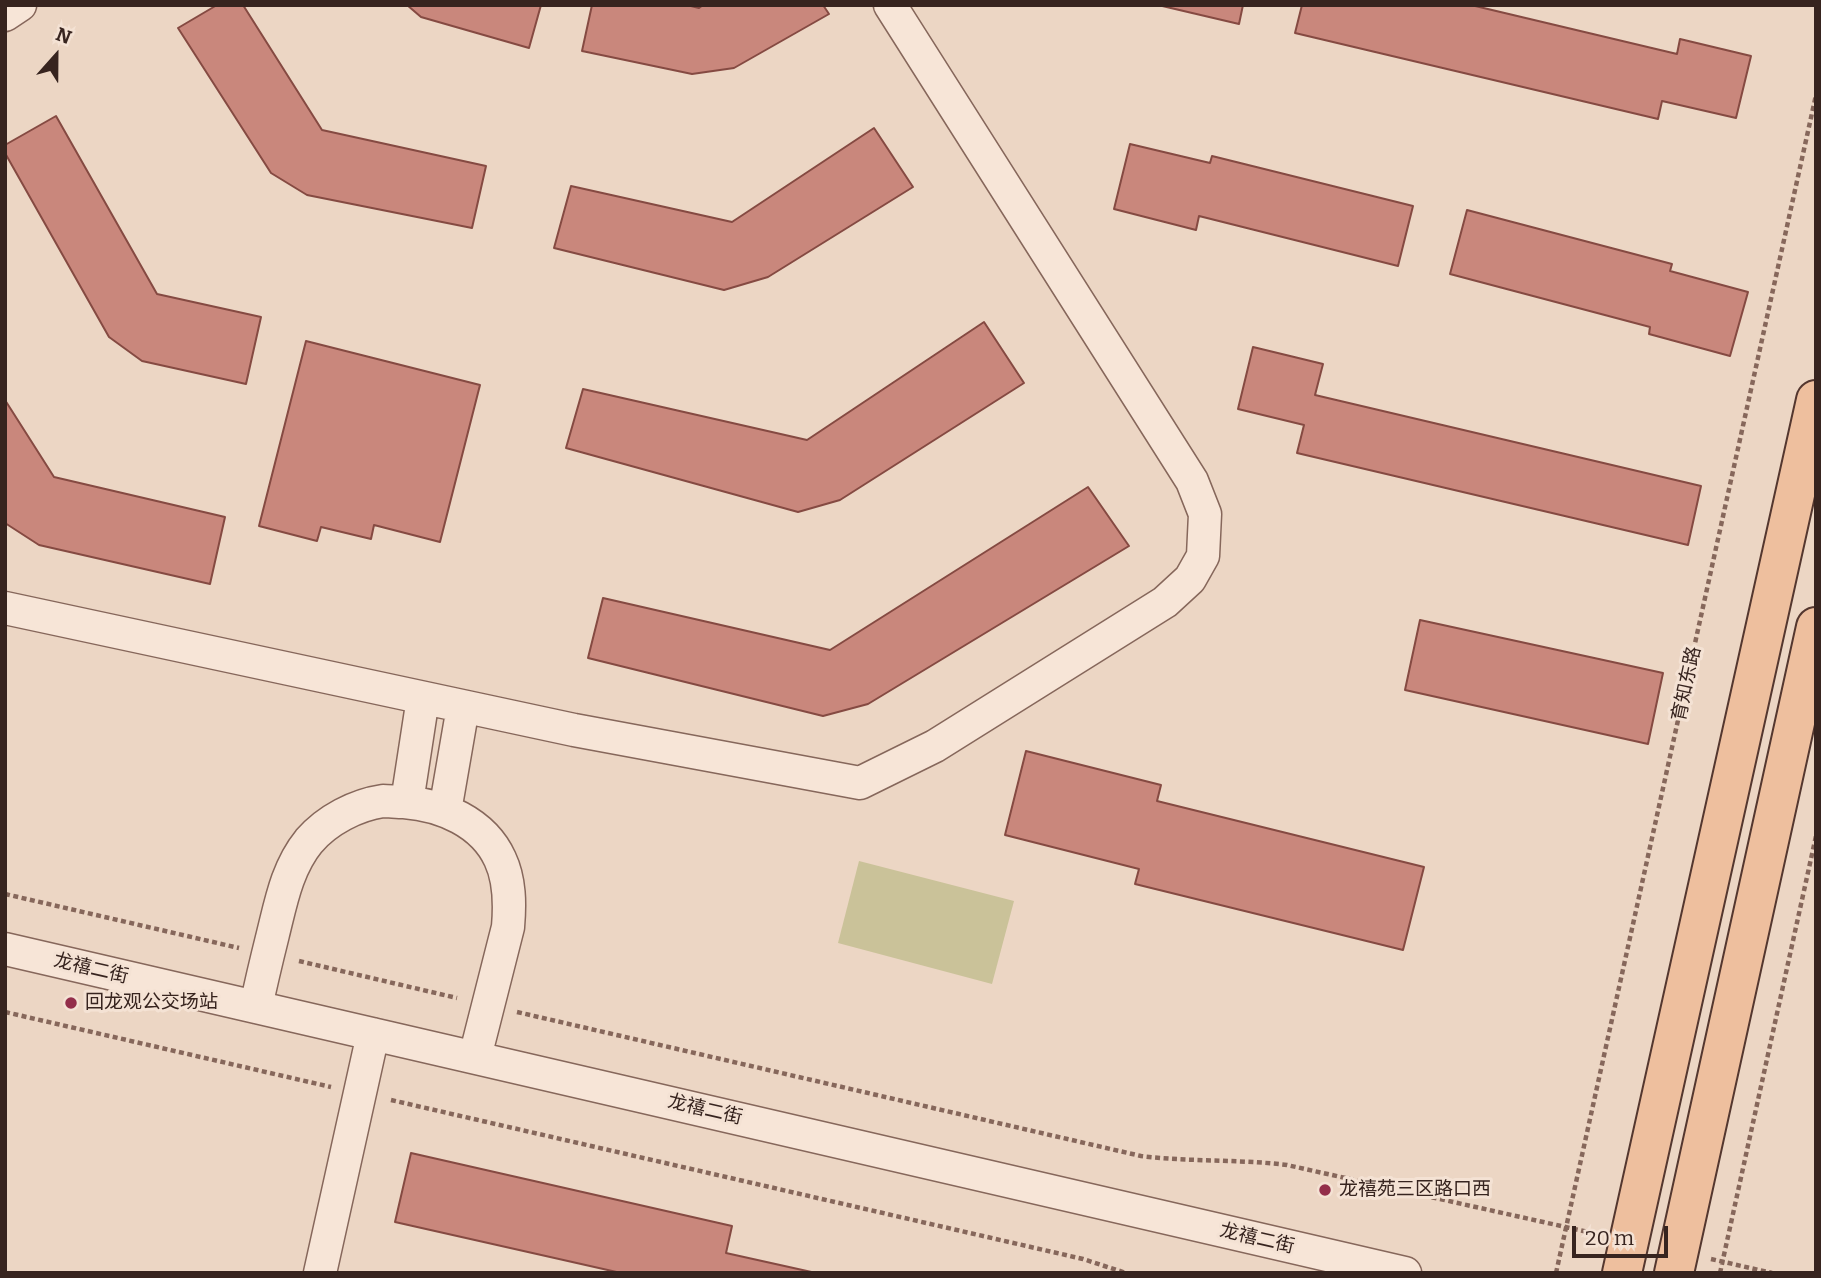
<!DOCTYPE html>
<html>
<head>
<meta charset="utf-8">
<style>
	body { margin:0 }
	#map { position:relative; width:1821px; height:1278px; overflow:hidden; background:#ecd6c4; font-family:Bitter,serif }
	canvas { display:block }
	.frame { position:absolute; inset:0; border:7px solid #37241f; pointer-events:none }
	.north { position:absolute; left:21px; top:21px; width:70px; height:70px; -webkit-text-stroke:5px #f4e2d4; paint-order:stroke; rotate:21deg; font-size:19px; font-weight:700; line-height:28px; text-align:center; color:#37241f }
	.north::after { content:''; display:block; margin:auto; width:24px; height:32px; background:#37241f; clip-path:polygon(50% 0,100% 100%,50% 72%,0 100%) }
	.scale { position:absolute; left:1572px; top:1226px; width:96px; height:32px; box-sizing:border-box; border:4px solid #37241f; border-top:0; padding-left:9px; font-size:21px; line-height:24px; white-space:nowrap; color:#37241f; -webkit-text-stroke:5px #f4e2d4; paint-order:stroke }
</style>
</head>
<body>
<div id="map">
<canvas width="1821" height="1278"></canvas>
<div class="frame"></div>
<div class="north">N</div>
<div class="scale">20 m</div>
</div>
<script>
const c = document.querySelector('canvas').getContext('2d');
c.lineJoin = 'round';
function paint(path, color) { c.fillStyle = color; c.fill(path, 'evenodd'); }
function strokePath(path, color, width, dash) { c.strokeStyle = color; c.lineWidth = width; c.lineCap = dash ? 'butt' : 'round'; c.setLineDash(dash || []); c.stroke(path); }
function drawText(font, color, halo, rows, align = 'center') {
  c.font = font + ' Bitter,"Noto Sans SC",serif'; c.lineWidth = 6; c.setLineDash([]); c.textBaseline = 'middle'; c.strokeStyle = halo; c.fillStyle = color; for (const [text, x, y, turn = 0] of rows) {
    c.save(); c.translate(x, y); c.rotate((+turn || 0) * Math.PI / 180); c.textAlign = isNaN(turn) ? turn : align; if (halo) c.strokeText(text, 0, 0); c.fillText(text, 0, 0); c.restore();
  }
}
paint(new Path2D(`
	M859,861L1014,901L992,984L838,943Z`), '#cac299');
const building = new Path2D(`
	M217,5H243L322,130L486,166L472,228L307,195L271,173L178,28Z
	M407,5H541L529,48L421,17Z
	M592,5H687L699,8L703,5H823L829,14L734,68L692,74L582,51Z
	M1158,5H1243L1239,24Z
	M1302,5H1471L1677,54L1680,39L1751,56L1736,118L1662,101L1658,119L1295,33Z
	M56,116L157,294L261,317L246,384L142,361L109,337L5,153V145Z
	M874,128L913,187L768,277L724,290L554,248L571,186L732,222Z
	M1130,144L1210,163L1212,156L1413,206L1398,266L1199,216L1196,230L1114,209Z
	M1467,210L1672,264L1670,271L1748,292L1730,356L1649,334L1650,327L1450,274Z
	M984,322L1024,383L840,500L798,512L566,448L583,389L807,440Z
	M306,341L480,385L440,542L374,525L371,539L321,527L317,541L259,526Z
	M1253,347L1323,364L1315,395L1701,486L1688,545L1297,453L1304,425L1238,409Z
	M5,400L54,477L225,517L210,584L39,545L5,523Z
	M1088,487L1129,546L868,704L823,716L588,658L603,598L830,650Z
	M1420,620L1663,673L1648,744L1405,690Z
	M1026,751L1161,785L1157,801L1424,867L1403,950L1135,884L1139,869L1005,835Z
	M411,1153L732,1226L726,1253L816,1273H621L395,1222Z`);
paint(building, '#c9877c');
strokePath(building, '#854a42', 2);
const minor = new Path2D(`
	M5,15L20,5
	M5,608L574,730L860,783L935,746L1165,602L1190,579L1203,556L1205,514L1192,481L890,5
	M407,802L423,698
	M445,811L463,707
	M5,949L1405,1273
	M256,1007C261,983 267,958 273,934C281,902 287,868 309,841C327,820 356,805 383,801C389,801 397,802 404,802C442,805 483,822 500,859C510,880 510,904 508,927L475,1057
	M320,1273L373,1034`);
const major = new Path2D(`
	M1622,1273L1816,400
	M1674,1273L1816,627`);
strokePath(minor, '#86675b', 35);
strokePath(major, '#54372f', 42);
strokePath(new Path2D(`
	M5,894L239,948
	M299,961L457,998
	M5,1012L331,1087
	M517,1012L1141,1156C1190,1162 1238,1159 1287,1165L1597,1234
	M391,1100L1083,1259L1126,1273
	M1711,1259L1772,1273
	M1556,1273L1816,95
	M1720,1273L1816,836`), '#86675b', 4.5, [5, 3.5]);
strokePath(minor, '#f7e5d7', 32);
strokePath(major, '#eebf9e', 38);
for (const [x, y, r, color] of [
	[71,1003,7,"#932e4a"],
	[1325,1190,7,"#932e4a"]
]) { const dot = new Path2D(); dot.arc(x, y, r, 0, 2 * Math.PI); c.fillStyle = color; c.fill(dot); strokePath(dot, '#f4e2d4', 2.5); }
drawText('19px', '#37241f', '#f4e2d4', [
	["育知东路",1687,684,-78],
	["龙禧二街",91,969,13],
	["龙禧二街",705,1110,13],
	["龙禧二街",1257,1239,13]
]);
drawText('19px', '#37241f', '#f4e2d4', [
	["回龙观公交场站",85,1003],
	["龙禧苑三区路口西",1339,1190]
], 'left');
</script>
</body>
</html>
